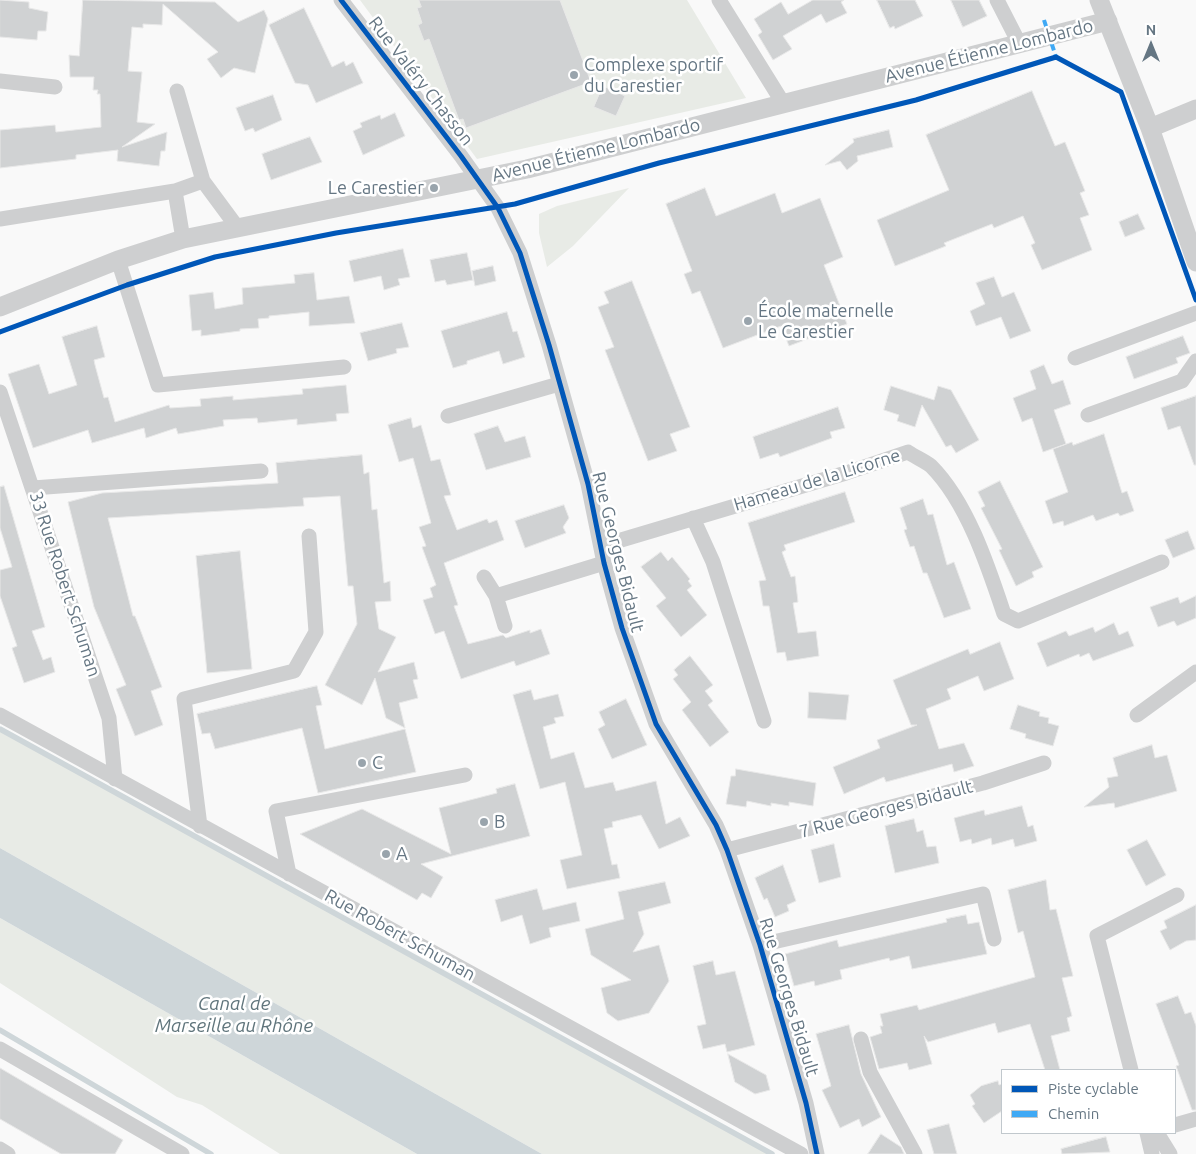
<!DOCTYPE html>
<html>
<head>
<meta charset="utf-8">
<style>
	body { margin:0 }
	#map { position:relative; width:1196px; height:1154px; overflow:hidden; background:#f9f9f9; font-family:Ubuntu,sans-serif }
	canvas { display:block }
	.legend { position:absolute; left:1001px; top:1069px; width:175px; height:65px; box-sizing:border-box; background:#fff; border:1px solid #c1c8cd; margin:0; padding:6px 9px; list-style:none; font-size:15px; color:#657683 }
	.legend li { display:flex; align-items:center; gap:10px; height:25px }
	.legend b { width:25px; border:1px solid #c1c8cd }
	.north { position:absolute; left:1126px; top:20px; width:50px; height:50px; -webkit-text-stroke:4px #fff; paint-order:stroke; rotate:0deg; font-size:14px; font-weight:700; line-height:20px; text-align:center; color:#657683 }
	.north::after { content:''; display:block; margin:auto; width:18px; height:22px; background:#657683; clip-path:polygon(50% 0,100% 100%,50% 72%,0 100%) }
</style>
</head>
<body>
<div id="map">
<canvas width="1196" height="1154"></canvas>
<ul class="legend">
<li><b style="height:6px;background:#0057b8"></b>Piste cyclable</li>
<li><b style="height:6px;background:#3fa9f5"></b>Chemin</li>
</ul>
<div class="north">N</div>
</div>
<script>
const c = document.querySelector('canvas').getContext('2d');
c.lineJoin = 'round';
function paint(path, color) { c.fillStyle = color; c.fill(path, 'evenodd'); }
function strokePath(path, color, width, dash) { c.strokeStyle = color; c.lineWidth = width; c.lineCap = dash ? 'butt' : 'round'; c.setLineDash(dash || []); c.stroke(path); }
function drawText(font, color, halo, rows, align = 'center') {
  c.font = font + ' Ubuntu,sans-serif'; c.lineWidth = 5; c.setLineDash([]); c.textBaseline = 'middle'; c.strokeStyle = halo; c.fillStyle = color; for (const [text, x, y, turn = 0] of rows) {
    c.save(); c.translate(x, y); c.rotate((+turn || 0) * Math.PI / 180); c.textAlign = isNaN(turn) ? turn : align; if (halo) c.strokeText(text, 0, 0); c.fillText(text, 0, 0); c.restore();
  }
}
paint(new Path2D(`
	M360,0H687L746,98L477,159Z
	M629,188L573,246L547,267L539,233V214L557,206Z
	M0,729L773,1154H542L0,848Z
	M0,918L417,1154H280L202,1105L177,1097L0,983Z`), '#e8ebe6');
paint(new Path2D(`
	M0,848L542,1154H417L0,918Z`), '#ced6d9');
strokePath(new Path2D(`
	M0,729L772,1154
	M0,1030L211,1154`), '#ced6d9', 5.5);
const building = new Path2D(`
	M0,0L29,2V8L48,12L46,31H38L37,40L0,37Z
	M83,0L215,2L238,22L264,10L268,19L255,73L234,68L221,78L207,59L218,52L163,4L162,25L143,24V28L132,27L128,71L142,72L137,122L155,124L122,147L167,132L165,151H161L159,166L117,161L118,150L76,155V159L0,168V130L55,125L56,132L101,127L100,94H97L98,90H93L94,77H70L69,55L79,56Z
	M419,0H560L591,82L466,128L463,119L459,120L429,39L424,41L418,25L422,23L417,8L421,7Z
	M813,0H844L841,2L847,13L826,23L821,14L783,36L792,49L773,60L758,35L762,32L754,19L781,2L788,14Z
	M877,0H915L923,16L895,29L894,26L890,28Z
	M951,0H979L987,16L963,27Z
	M304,8L332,67L344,61L346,66L353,62L363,83L316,103L308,85L295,83L269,25Z
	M603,86L625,96L616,116L594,107Z
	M1032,91L1055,146L1065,142L1085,191L1080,193L1089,215L1080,218L1092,250L1042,270L1031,245L1035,243L1023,216L994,228L992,224L944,243L946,246L895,266L877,220L949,190L926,135Z
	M273,95L282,120L255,132L253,128L245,131L236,108Z
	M395,113L405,136L363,155L353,131L362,127L360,123L380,115L381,119Z
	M889,130L893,147L857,156L858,161L847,170L840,161L825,165L854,142L853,139Z
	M310,137L322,162L271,180L262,154Z
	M705,188L716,216L775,193L782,213L820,198L843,257L824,265L847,324L789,346L781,326L723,348L700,291L692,294L684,274L692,271L666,204Z
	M1138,214L1145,229L1125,237L1119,222Z
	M403,249L410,277L398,279L400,285L384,290L381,276L354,282L349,261Z
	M467,253L473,280L447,285L445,280L435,282L430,260Z
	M493,266L496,281L475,286L472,271Z
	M314,273L317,300L349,296L355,323L309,326V312L269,316V318L258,319L259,328L240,329V331L201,336V330L192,331L189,295L213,292L215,309L243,304L242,288L295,283L294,275Z
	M994,277L1002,297L1014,292L1031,331L1010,339L1001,317L976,326L970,311L985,304L976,283Z
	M632,281L690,427L670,434L677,451L648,461L605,350L614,347L598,307L609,303L604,292Z
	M507,312L513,332L517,331L525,357L503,364L499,351L467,361V364L453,368L441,331Z
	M402,323L409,347L396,349L397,353L368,361L360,333Z
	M97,326L105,357L94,360L95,365L104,398L108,397L115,422L169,405L170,408L201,406L200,399L233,396V400L303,394L302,389L346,385L349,413L336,414L337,421L297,425V419L258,423L257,418L223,420L224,426L178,434L176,428L146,438L144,428L92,443L88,430L33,448L8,374L39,364L49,394L77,385L62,337Z
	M1183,336L1190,353L1176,358L1178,363L1134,379L1126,357Z
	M1044,365L1052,384L1063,380L1071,404L1054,410L1066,444L1043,452L1032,418L1022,422L1013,398L1036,389L1030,371Z
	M891,386L934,400L938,386L951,390L979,440L956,453L951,445L946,447L922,405L915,427L897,421L899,415L884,410Z
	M1196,396V465H1194L1180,426L1168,430L1161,408Z
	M838,407L845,428L830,432L832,438L780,457L778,453L760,459L753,437Z
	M411,418L413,428L421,425L431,461L440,459L451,495L444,496L457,530L487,519L489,523L497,520L504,540L444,563L458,605L454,606L468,644L503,635L506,638L530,630V633L541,629L550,654L516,666L514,661L461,679L444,631L435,634L423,600L433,597L430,588L436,585L422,547L426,546L419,527L431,523L413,458L399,462L388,425Z
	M498,426L505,442L525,436L531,457L486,470L474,434Z
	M1104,434L1122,493L1127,491L1134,511L1120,516L1118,513L1096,521L1093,515L1064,526L1063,521L1053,524L1045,501L1068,492L1053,449L1072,442L1073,445Z
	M362,455L364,474L369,472L372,510L377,509L384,583L390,581L391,601L375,602L379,629L396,637L378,672L414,662L418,679L413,680L418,698L399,703L405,728L386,718L375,678L362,705L325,685L357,624L353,586H348L340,496L303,498L304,506L108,518L133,616H135L162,687L151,691L163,725L135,736L116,689L126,685L94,607L68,502L102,493L278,483L276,463Z
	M1000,481L1043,567L1032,572L1034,577L1016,586L999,550L1002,549L981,508L985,506L978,492Z
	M4,486L45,627L32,631L43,660L51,657L55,672L24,683L12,648L17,646L0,596V570L12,567L0,528V487Z
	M845,492L855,522L784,545L786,550L782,552L791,577L795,576L798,602L793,603L798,633L816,631L819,656L787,661L785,652L777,653L769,606H763L759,581L766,580L748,523Z
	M923,499L928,515L933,514L947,565L954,562L971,609L944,618L927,573H923L914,546L910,547L904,530L907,529L900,508Z
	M564,505L569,518L563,527L566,533L525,548L515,521Z
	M1188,531L1195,549L1173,558L1165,540Z
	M240,551L252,669L207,673L196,556Z
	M661,552L668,561L672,557L690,579L688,581L692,586L687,590L707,615L681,637L656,606L666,598L641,567Z
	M1196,596V618L1177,626L1174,621L1158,627L1150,607L1178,597L1180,603Z
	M1114,623L1119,635L1128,631L1134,646L1093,661L1089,653L1080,657L1079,654L1047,667L1037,643L1066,631L1069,636L1093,627L1095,632Z
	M1000,642L1014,679L984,691L978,676L947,689L951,699L926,709L939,749L964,743L974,766L954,772L952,764L886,782L884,777L844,794L833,767L880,748L877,740L917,725H911L893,680L968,649L970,654Z
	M690,656L713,685L705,691L713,701L708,705L729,732L710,747L682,710L691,702L673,679L678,675L674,670Z
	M317,686L322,705L316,706L325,749L405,729L416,772L318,793L302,728L215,749L210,733L202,734L197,714Z
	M531,690L534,700L558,694L564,716L554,718L556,723L543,727L551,759L574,752L585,788L613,782L616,791L656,781L666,824L680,817L690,836L659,849L641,815L612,822L613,827L604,829L612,865L617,864L620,878L567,889L560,860L582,855L565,782L540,789L513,695Z
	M809,692L849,695L846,720L808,718Z
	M626,699L647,745L612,759L598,729L605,725L599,712Z
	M1018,705L1040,712L1039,716L1049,718L1048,723L1059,726L1053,746L1025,738L1026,734L1010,729Z
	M1152,745L1155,758L1167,755L1177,791L1115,808L1114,803L1084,807L1109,787L1107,778L1118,776L1113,758Z
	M736,769L816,783L813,806L789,802V806L771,803V806L747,801L746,807L726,804L731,776H735Z
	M515,784L530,836L421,864L443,877L431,898L422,893L417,900L300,834L362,809L451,854L439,808L497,793L496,789Z
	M1022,806L1028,827L1033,825L1037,841L1015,847L1013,839L992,845L991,838L972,844L971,839L960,842L954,818L984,810L985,815Z
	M914,819L917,832L923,830L927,847L936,846L939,863L895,873L885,826Z
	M1147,840L1166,875L1146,886L1127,850Z
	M834,844L841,877L819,883L811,850Z
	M783,865L796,901L787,905L789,911L775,917L767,898L764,900L755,878Z
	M1046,880L1050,910L1056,909L1073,976L1062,978L1072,1016L1067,1018L1070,1031L1051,1036L1060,1070H1045L1030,1024L998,1033L995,1023L928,1042L924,1036L932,1064L909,1070L907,1063L879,1069L870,1037L882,1033L880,1026H883L880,1014L917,1005L919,1010L1035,977L1023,931L1018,933L1008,890Z
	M665,882L671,903L638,912L644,934L633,952L659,945L669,981L649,1013L618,1021L607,1013L601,988L631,980L591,955L585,929L624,919L618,892Z
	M537,889L543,910L576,902L580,921L549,928L551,937L530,944L522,915L501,922L495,900Z
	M1196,905V940L1186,941L1170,950L1160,931L1167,928L1164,921Z
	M966,915L968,924L979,922L987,954L912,969L909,956L890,961L889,958L840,970L842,979L815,986L814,981L794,986L785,954L837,940L839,947L947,922L946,919Z
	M713,961L716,975L735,971L755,1045L727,1052L725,1044L703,1049L697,1026L706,1024L693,966Z
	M1178,996L1185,1014L1191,1012L1196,1026V1110H1192L1176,1066L1179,1065L1156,1004Z
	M849,1025L861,1074L881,1117L862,1127L859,1119L840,1128L822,1090L831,1086L816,1034Z
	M728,1054L766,1075L770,1090L755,1094L735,1082Z
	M0,1068L123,1140L115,1154H61L0,1119Z
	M998,1081L999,1085L1002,1084V1111L984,1123L972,1106L975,1104L970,1095L981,1086Z
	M949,1124L957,1154H934L927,1130Z
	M881,1134L901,1147L904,1154H868Z
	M1106,1137L1110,1152L1062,1154L1061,1149Z`);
paint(building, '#d0d2d3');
strokePath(building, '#e8e8e8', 1);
strokePath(new Path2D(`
	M341,0L461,156L498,208L520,253L549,345L588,484L604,563L622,628L656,724L716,825L727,850L760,945L806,1103L817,1154
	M719,0L783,103
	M997,0L1019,43
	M0,81L55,87
	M203,181L237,227
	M175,191L183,239
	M0,219L175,191L203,181L177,91
	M118,260L158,385L344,367
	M1075,358L1196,313
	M0,392L109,718L115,779
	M1088,415L1182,381L1196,361
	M448,416L559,384
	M33,488L261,471
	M693,518L713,562L764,721
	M601,546L846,473L908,452C915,457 925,461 931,466C967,502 988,566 1004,614L1018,621L1162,562
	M484,577L496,596
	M505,626L496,596L604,563
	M0,715L801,1154
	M1137,715L1196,672
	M200,826L184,699L294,671L316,632L309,536
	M727,850L983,783L1044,763
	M289,874L276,811L465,775
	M760,945L983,894L994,939
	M861,1039L870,1072L915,1154
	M0,1049L182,1154
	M1131,1070L1097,936L1177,895
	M1175,1125L1196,1119
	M1147,1133L1152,1154
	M1157,1133L1170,1154
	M0,1149L8,1154`), '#cecfd0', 15);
strokePath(new Path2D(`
	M1099,0L1150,128L1196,262
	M1150,128L1196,109
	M0,307L118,260L183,239L527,169L1108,21`), '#cecfd0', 19);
strokePath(new Path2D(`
	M1044,20L1056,57`), '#3fa9f5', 4, [8, 4]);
strokePath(new Path2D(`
	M341,0L461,156L498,208L520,253L549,345L588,484L604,563L622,628L656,724L716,825L727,850L760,945L806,1103L817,1154
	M0,332L127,285L215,257L336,233L515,204L659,163L916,100L1056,57L1121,92L1196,300`), '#0057b8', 5);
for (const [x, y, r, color] of [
	[574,75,5,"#99a4ac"],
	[434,188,5,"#99a4ac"],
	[748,321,5,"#99a4ac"],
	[362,763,5,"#99a4ac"],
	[484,822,5,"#99a4ac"],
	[386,854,5,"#99a4ac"]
]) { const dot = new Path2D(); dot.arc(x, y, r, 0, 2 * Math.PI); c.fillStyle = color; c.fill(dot); strokePath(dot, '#fff', 2); }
drawText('18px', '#657683', '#fff', [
	["Avenue Étienne Lombardo",989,51,-14],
	["Rue Valéry Chasson",421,81,52],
	["Avenue Étienne Lombardo",596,150,-14],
	["Hameau de la Licorne",817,480,-17],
	["Rue Georges Bidault",618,552,76],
	["33 Rue Robert Schuman",65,584,72],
	["7 Rue Georges Bidault",886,809,-15],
	["Rue Robert Schuman",400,935,29],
	["Rue Georges Bidault",789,997,73]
]);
drawText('18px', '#657683', '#fff', [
	["Complexe sportif",584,65],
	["du Carestier",584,86],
	["Le Carestier",424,188,"right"],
	["École maternelle",758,311],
	["Le Carestier",758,332],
	["C",372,763],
	["B",494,822],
	["A",396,854]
], 'left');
drawText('italic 19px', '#60757c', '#fff', [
	["Canal de",234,1004],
	["Marseille au Rhône",234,1026]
]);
</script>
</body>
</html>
